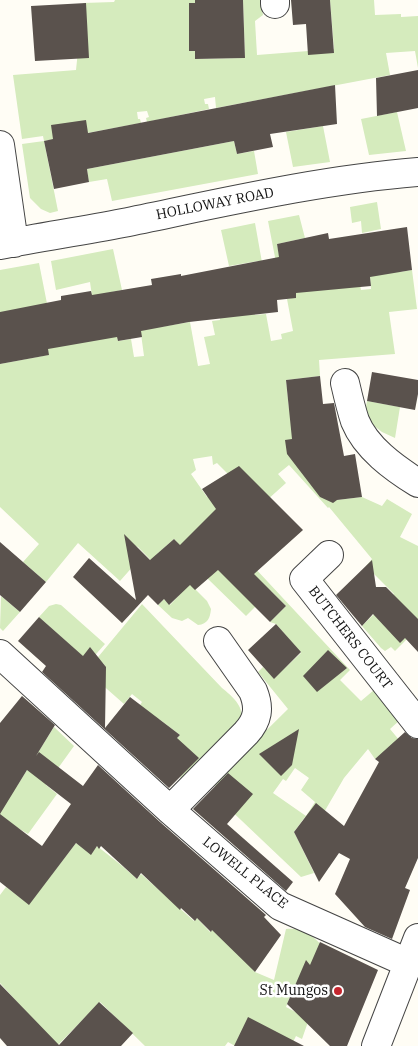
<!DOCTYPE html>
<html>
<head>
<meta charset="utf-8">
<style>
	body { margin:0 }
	canvas { display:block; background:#fffdf5 }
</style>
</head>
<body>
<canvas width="418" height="1046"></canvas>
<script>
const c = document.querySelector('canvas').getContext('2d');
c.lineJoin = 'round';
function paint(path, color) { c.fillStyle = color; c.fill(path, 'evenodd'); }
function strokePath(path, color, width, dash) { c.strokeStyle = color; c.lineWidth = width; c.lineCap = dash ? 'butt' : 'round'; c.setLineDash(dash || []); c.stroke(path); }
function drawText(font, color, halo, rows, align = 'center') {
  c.font = font + ' "IBM Plex Serif",serif'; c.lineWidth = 5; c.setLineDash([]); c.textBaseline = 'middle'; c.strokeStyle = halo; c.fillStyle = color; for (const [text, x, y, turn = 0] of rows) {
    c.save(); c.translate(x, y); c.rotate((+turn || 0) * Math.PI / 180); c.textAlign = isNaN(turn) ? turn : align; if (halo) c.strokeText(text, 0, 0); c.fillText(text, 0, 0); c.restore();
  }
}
paint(new Path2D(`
	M115,0H195V3H189V51H195L196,59L245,58L243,0H261L263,15L255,21L257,55L334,49L330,0H374L375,15L401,14V17L418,16V68L415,51L386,53L390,75L216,108L215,97L204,99L205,104H208L209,109L147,122L146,118L149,117L147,111L137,112L138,119H140L141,123L44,141L58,211L50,213L41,209L30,198L22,144L44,141L43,136L22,139L13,75L76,70L83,3L114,2Z
	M397,112L406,151L369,155L361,119Z
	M323,126L330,162L293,167L286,132Z
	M234,141L237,154L254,151L258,174L112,201L107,179L89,182L87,169Z
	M377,202L381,229L362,233L361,221L352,223L350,207Z
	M299,215L305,238L277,244L284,282L280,283L268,221Z
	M255,223L266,285L262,286L258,261L229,266L221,230Z
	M113,249L122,290L92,296L90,282L56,290L51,261Z
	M39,263L52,329L0,312V270Z
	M399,264L400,272L412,270L417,309L389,312L395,354L319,360L320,376L286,380L289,409L322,459L328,501L362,497L382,506L387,499L412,514L400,537L418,546V628L395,651L391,647L385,651L381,648L362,626L394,594L366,566L372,559L329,507L328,508L289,465L278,474L286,483L226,537L350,670L340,680L361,701L374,690L401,719L390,729L400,741L375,759L368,749L344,778L316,826L305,817L294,832L314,873L301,877L222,802L226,797L213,783L288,709L258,672L263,667L274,678L301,653L276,624L270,622L286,606L271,591L246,616L208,579L174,539L156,555L183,586L188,582L207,601L211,609C210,618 208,624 198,625L188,618L182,621L172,618L158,605L164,599L170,605L182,592L138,547L132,545L135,564L120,581L78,543L46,582L23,562L39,544L0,507V364L48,355L46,339L115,327L118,341L131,339L134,357L144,356L139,319L160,327L190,322L198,366L210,364L204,337L215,335L212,321L220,320L219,309L253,303L255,315L266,314L271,341L282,339L281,334L293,331L287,299L296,297L294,281L358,273L361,290L371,289L370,275ZM212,456L213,465L217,463L229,475L207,497L191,474L196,470L193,459ZM295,768L309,778L301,790L315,802L306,816L273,793L283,779L286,781Z
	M367,401L400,407L395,438L382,432L364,418Z
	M1,596L20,612L3,631L0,628Z
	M56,604L61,605L105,644L89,662L39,617L49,606Z
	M142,604L222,688C232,696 243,705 242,719L182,780L180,777L190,766L170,746L180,735L159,719L139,739L140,705L142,702L132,694L124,704L99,682C104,675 109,671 103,663L84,674Z
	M54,727L74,746L46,785L57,794L28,834L18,828L15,833L0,823V804L17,786Z
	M76,843L91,854L97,846L121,865L137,879L141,874L194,921L197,918L210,932L215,927L255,972L274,980L286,929C310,926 326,949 338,966L291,994L286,1007L309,1019L302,1039L296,1036L291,1046H235L228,1042L225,1046H145L100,1002L57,1046L0,983V895L6,887L29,904Z`), '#d5ebbd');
paint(new Path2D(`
	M195,0H243L245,58L195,59V51H189V3H195Z
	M291,0H330L334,53L308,55L306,24L293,25Z
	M86,3L89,58L35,61L31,6Z
	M418,70V108L377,116L376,78Z
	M335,85L337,124L270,134L273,147L237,154L234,141L87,169L89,182L54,189L44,141L53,139L51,125L86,120L88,133Z
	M407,227L412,270L370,277L371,286L296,293V298L277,300L278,312L189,322L141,331L142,337L118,341L117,337L48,349L49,355L0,364V312L61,300V296L91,291L92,295L152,285L151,279L181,274V276L279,257L277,244L328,233L329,239Z
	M372,372L418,380V394L415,410L367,401Z
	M320,376L323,404L334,403L344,456L355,454L362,497L337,500L333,503L320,497L287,454L285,440L292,439L286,380Z
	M239,466L303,530L254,574L286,606L270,622L218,570L195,590L190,585L169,605L164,599L158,605L148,595L122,623L73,577L89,558L136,600L124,534L150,560L174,539L180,545L216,509L202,489Z
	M0,542L46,582L20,612L0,595Z
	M372,560L376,587H386L418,619V652L405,638L400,643L373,614L362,626L336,595Z
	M39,617L83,656L90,647L106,667L105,728L130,697L180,735L177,738L199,758L169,788L42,672L46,666L18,641Z
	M276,624L301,652L274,679L248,650Z
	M328,650L347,668L317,692L303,676Z
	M22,696L55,725L36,756L39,752L83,786L98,765L160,822L266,915L264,917L281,935L255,972L212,930L211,932L197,918L195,921L181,908L180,910L141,873L137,879L101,846L99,849L97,846L91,855L76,843L29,905L0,882V814L42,846L71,804L27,770L0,814V723Z
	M299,729L292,765L281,776L259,754Z
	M405,732L412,738L418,739V858L405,888L410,890L392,939L365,927L335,894L350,859L339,853L319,882L294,832L316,803L344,826L379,762L375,759Z
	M228,773L253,794L227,824L293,882L286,891L193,809Z
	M320,942L378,970L347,1046H330L287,1004L306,960L310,965Z
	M0,984L59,1045L99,1002L133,1033L121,1046H7L0,1038Z
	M248,1017L304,1046H234Z`), '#5a524d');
const minor = new Path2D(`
	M275,0V4
	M0,145L14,243
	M0,245C41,237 82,231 123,223C221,203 319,180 418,172
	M345,383C348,396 351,409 355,421C366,448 394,468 418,483
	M329,555L304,579L418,724
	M0,654L170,810L280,906L408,963
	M170,810L246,733C258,720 260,708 253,691L218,641`);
const tertiary = new Path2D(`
	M376,1046L418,938`);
strokePath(minor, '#444', 30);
strokePath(tertiary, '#444', 30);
strokePath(minor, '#fff', 28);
strokePath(tertiary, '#fff', 28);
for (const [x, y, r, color] of [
	[338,991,5,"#c4262e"]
]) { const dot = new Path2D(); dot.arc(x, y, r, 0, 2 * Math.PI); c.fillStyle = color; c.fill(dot); strokePath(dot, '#fff', 2); }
drawText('14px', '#111', '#fff', [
	["HOLLOWAY ROAD",215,204,-11],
	["BUTCHERS COURT",350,638,52],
	["LOWELL PLACE",245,873,39]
]);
drawText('14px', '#111', '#fff', [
	["St Mungos",328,991]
], 'right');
</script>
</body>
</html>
